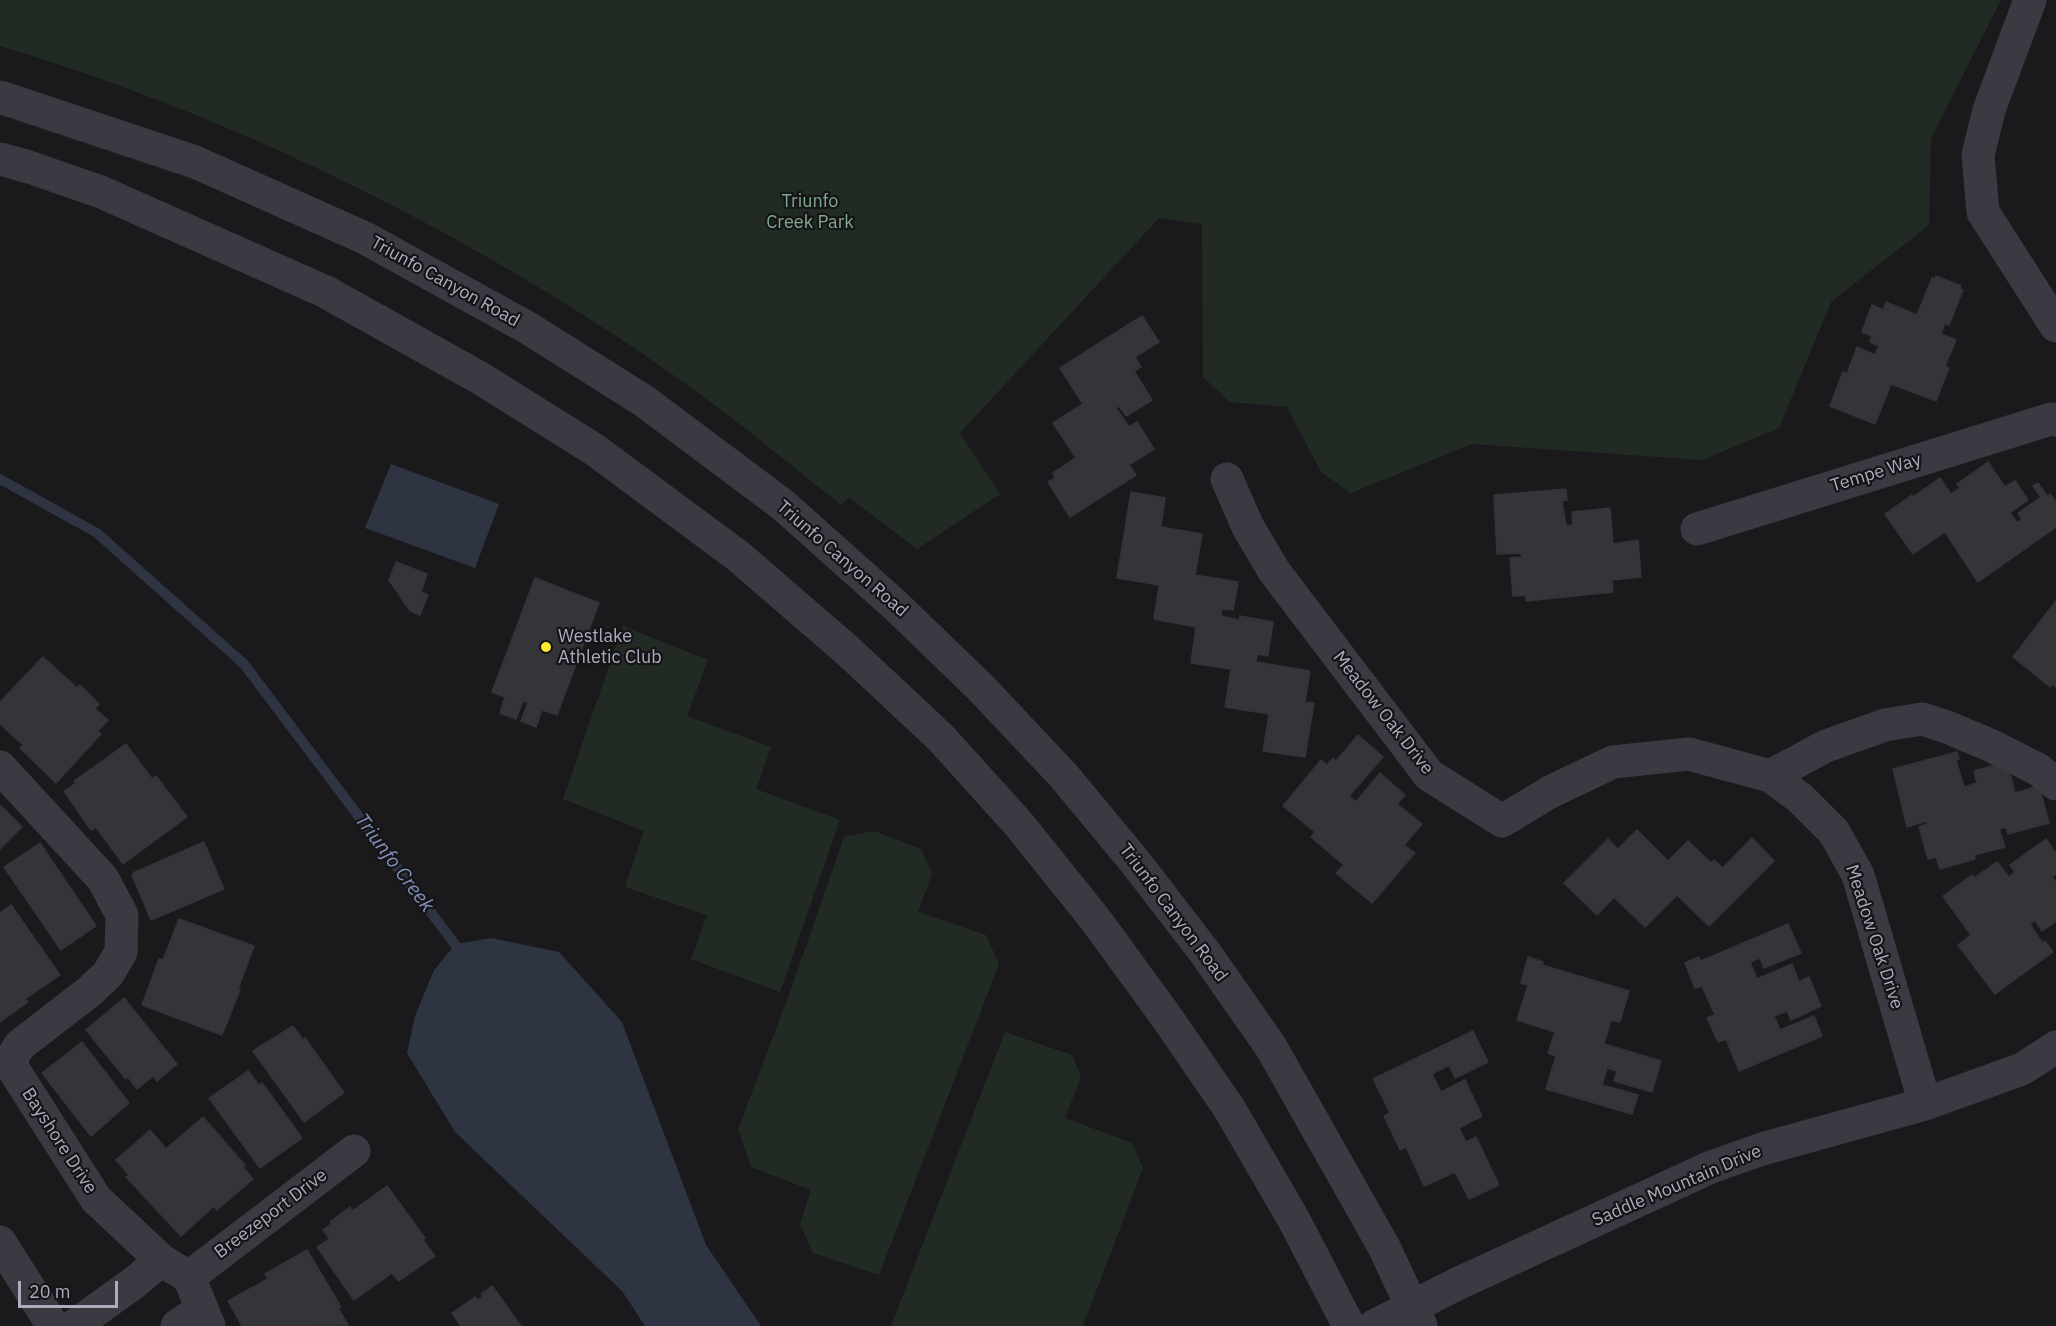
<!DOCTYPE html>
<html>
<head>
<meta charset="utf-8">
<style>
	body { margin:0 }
	#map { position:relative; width:2056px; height:1326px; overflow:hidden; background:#1a1a1c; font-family:"IBM Plex Sans",sans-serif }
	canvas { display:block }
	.scale { position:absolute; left:18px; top:1281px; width:100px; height:27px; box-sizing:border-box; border:3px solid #abacbd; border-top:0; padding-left:8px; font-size:18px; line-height:21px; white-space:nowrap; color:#abacbd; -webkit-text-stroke:4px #151417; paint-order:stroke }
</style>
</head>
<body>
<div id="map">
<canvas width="2056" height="1326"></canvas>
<div class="scale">20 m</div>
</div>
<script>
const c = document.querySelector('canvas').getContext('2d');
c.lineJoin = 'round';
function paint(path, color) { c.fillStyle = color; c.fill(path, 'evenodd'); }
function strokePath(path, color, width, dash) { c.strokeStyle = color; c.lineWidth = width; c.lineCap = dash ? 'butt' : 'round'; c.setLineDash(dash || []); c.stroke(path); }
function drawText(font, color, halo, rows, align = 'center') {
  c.font = font + ' "IBM Plex Sans",sans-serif'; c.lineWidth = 4.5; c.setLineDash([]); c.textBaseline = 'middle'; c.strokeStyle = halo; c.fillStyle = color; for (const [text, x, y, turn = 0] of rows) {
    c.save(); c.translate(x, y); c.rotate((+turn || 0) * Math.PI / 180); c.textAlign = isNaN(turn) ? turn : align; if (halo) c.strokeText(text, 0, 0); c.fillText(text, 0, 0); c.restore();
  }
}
paint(new Path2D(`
	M0,0H2001L1931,138L1929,225L1831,302L1779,428L1702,460L1472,444L1351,493L1321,472L1287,407L1230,402L1203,377L1202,224L1159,218L960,433L1000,494L917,549L849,497L841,505C768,446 695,387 616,336C425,211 219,112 0,46Z
	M623,626L708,660L687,716L771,747L756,789L840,820L780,992L691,959L707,915L625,887L644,831L563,799Z
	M874,831L921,849L932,874L918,912L986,935L999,964L879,1275L813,1253L800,1224L811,1190L751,1167L738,1129L790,992L844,837Z
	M1005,1032L1072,1055L1081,1077L1065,1118L1132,1143L1143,1168L1083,1326H891Z`), '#212b24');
paint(new Path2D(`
	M391,464L499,504L475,568L365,528Z
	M491,938L559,952L622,1022L706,1245L761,1326H645L622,1291L455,1132L407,1053L415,1016L434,970L456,944Z`), '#2e3442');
strokePath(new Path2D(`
	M0,479L97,533L244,664L463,955`), '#2e3442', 10);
const building = new Path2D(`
	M1936,276L1961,286L1960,289L1963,290L1949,325L1945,323L1941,334L1956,340L1945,366L1949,368L1936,401L1891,384L1875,424L1830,406L1843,372L1847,374L1857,347L1875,355L1879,346L1870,342L1872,336L1862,332L1872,305L1883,310L1886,302L1917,315L1932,278L1935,279Z
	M1142,316L1159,342L1135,357L1141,367L1134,371L1152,400L1126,416L1119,406L1116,408L1129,427L1137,422L1154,449L1129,465L1136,475L1070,517L1048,482L1055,478L1053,473L1076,458L1053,423L1083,404L1060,368Z
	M1988,462L2005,487L2015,481L2028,500L2010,513L2017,523L2022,519L2018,513L2041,497L2033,486L2038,483L2047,496L2050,494L2056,502V527L1978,582L1945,532L1913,554L1885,514L1912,495L1913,497L1940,478L1951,494L1960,488L1957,484Z
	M1566,489L1567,500L1562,501L1566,526L1573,525L1572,512L1610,508L1613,544L1638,540L1641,577L1612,580L1613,592L1526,601V595L1513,596L1510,558L1522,557L1521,553L1497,554L1494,495Z
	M1131,492L1165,498L1161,527L1202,534L1195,575L1238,582L1233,610L1222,609L1221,616L1239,620L1240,616L1273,622L1268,656L1257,654L1256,662L1310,671L1305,702L1314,703L1305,757L1263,751L1269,714L1225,707L1231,669L1191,663L1196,627L1154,619L1159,585L1117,578Z
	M396,562L427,574L421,592L428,595L420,615L410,611L389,580Z
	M535,578L599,603L557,715L542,710L536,727L521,721L528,702L523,701L516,719L500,713L505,697L492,692Z
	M2056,601V687L2052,684L2050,687L2013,657Z
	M43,657L77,688L80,685L99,704L95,709L108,720L98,731L101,734L56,783L20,748L23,745L0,724V702Z
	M1358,735L1383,757L1349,796L1356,802L1380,773L1405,795L1397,804L1422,824L1404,845L1415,853L1372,903L1336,873L1344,865L1311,837L1315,832L1283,806L1321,760L1327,765L1333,758L1336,761Z
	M126,744L152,779L156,776L187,817L123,864L96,827L91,830L64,791L76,783L74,781Z
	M1957,752L1959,759L1956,760L1964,787L1977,783L1974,771L2007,762L2015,793L2039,786L2049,823L2008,834L2006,827L1999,829L2005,847L1974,855L1975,859L1940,869L1936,857L1928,859L1919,827L1927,824L1926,821L1907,827L1893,769Z
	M0,805L22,827L0,849Z
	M1637,830L1668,861L1688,841L1711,863L1714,860L1723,868L1752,838L1774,861L1709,926L1677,895L1645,927L1614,897L1597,915L1564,883L1608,839L1618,849Z
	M2046,839L2056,853V874L2052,877L2056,882V921L2042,931L2035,920L2030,924L2042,943L2045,941L2053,952L1995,994L1958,945L1971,935L1943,896L1972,875L1974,878L1997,862L2009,877L2015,872L2010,865Z
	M204,842L224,889L151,920L132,875H134L133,873Z
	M40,843L96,926L61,950L4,867Z
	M11,905L60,975L25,999L28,1002L0,1022V913Z
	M179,919L254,946L238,989L240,990L222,1035L142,1005L159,959L163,960Z
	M1788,924L1801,953L1764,968L1760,958L1750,962L1757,979L1792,964L1799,982L1809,977L1821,1006L1791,1020L1787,1011L1774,1016L1780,1030L1814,1016L1822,1036L1739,1071L1726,1039L1718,1042L1707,1018L1715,1015L1702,986L1695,988L1685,963L1699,957L1701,961Z
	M1528,957L1543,962L1542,965L1629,991L1620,1022L1611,1020L1604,1044L1661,1061L1652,1092L1614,1081L1617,1071L1607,1068L1602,1085L1638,1095L1632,1114L1546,1089L1556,1056L1548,1053L1555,1032L1517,1020L1528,985L1521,983Z
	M124,998L177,1064L157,1081L153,1076L137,1089L128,1077L126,1079L86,1030Z
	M293,1026L303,1040L305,1038L344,1093L304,1122L253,1051Z
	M1473,1031L1488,1062L1455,1078L1449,1065L1432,1074L1441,1092L1465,1080L1482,1116L1459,1128L1466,1142L1476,1137L1499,1185L1469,1199L1455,1172L1424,1186L1406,1147L1400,1150L1384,1116L1390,1113L1373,1079Z
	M82,1042L129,1103L91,1136L42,1073Z
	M248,1071L259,1085L262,1083L302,1138L260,1168L209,1098Z
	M203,1117L245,1165L243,1167L253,1179L217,1210L214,1206L181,1236L126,1177L129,1175L116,1160L150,1130L166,1149Z
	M387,1186L425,1238L423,1240L435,1256L399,1281L392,1273L354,1300L317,1247L330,1239L323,1230L331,1224L330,1222L350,1207L352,1211Z
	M307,1250L341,1307L338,1308L348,1325L242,1326L228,1301L268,1279L265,1274Z
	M492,1286L521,1326H461L452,1313L475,1297L478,1300L483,1296L481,1294Z`);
paint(building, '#353438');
strokePath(building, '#353338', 1.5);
strokePath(new Path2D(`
	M2030,0L1989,110L1978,155L1983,212L2056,326
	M0,97L195,162L365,238L528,328L644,401L783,505L895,605L981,688L1063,775L1136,863L1206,954L1271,1047L1384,1247L1421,1326
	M0,159L29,167L101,192L326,292L480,378L595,450L738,556L848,651L940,737L1017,822L1095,919L1165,1015L1229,1108L1294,1220L1349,1326
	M1227,479L1248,527L1274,571L1429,775L1502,821L1550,792L1613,762L1689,754L1770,776L1800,798L1834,832L1858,875L1925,1104
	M1697,529L2051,419L2056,420
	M0,767L103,879L122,915L121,952L108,974L90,991L20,1045L13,1056L12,1067L96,1199L161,1260L189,1277L209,1326
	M1770,776L1826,746L1885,725L1922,719L1947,727L1992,746L2039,770L2056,784
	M0,1242L53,1326
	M189,1277L354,1151
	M74,1326L135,1282L161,1260
	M177,1326L202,1309
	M1374,1326L1457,1284L1711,1167L1762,1149L1925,1104L2022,1069L2056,1047`), '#3b3a42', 33);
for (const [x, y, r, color] of [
	[546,647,6,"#ffea2f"]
]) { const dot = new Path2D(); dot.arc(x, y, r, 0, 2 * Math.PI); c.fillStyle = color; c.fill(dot); strokePath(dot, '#151417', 2); }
drawText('18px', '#81a98d', '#151417', [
	["Triunfo",810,202],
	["Creek Park",810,223]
]);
drawText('18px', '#abacbd', '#151417', [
	["Triunfo Canyon Road",445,282,29],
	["Tempe Way",1876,473,-17],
	["Triunfo Canyon Road",842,559,41],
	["Meadow Oak Drive",1383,713,52],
	["Triunfo Canyon Road",1173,913,53],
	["Meadow Oak Drive",1874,937,72],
	["Bayshore Drive",59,1141,57],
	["Saddle Mountain Drive",1677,1186,-23],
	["Breezeport Drive",271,1214,-37]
]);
drawText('18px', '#abacbd', '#151417', [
	["Westlake",558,637],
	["Athletic Club",558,658]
], 'left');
drawText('italic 20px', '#8091ba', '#151417', [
	["Triunfo Creek",394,863,53]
]);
</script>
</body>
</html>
